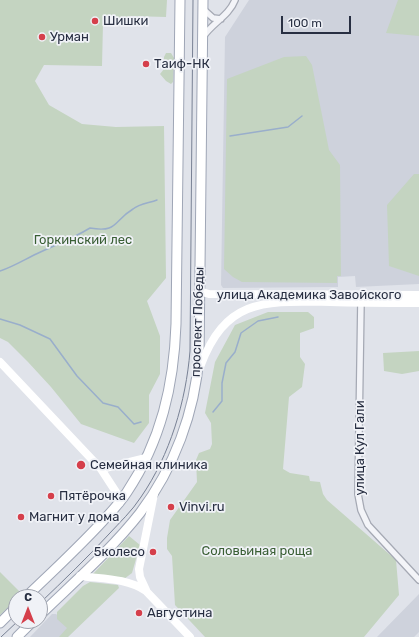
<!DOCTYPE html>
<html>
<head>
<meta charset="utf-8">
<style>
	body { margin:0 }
	#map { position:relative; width:419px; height:637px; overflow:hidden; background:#e0e3ea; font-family:Rubik,sans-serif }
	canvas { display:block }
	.north { position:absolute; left:8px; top:589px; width:40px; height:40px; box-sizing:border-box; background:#f0f2f7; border:1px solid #a0a4af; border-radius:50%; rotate:0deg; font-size:11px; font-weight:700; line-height:16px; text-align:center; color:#282f42 }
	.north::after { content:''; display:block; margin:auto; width:14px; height:18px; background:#d53f4b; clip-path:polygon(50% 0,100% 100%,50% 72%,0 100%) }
	.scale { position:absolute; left:281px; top:16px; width:70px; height:18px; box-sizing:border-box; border:2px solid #282f42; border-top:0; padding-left:5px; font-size:12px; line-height:14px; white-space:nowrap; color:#282f42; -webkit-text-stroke:3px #f0f2f7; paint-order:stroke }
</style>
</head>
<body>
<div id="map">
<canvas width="419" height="637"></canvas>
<div class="north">С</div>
<div class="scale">100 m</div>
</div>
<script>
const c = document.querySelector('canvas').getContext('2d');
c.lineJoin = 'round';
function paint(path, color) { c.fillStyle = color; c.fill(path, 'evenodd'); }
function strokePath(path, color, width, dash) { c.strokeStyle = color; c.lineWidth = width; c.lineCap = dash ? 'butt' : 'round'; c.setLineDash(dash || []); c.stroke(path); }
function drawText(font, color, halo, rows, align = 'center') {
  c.font = font + ' Rubik,sans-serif'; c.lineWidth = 3.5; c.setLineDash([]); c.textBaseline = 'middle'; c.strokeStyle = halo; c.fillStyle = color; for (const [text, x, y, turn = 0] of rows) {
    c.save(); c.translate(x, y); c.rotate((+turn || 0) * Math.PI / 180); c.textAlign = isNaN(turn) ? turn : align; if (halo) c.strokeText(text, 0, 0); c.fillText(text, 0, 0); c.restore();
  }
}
paint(new Path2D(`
	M249,0H419V284L356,287L355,276L338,277V287L223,288L221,285L225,37Z
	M419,594V632L414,637H377Z
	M52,614H56L71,627L62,637H30Z`), '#ced2dc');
paint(new Path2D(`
	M0,0H167L166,17L131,16L103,23L102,66L44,65L35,81L49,105L82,124L116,127L164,126L166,278L147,301L160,336V374L149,395V423L134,443L81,424L51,387L28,362L8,342L0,338Z
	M398,0H419V36L386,33Z
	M166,53H171L174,58L173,82L171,84L166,81L160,74L164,69V57Z
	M306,56L312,65L329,150L340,165L341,276H337V283L242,282L233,277L224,269L227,79L284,57Z
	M414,174H419V276L389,266L387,205Z
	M268,312H308L314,317V328L300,333V357L305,364L302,387L289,397L283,469L290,473L309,476L310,481L320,482L323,494L327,500L396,560L399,595L364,637H205L175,605L172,556L167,549V538L170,520L197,482L196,460L199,453L210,449L212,444L211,423L205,413L215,362L235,325Z
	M419,351V371L402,374L384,371L383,353Z
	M129,536L140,545L132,573L124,579L92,575Z
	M0,572L22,594L16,597V600L0,615Z
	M90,582L118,585L119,588L68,637H59L67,628L57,619V612L83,586Z`), '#c4d4c1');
strokePath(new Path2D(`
	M230,136L288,127L302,116
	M0,271C12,267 22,261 34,255C53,246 72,239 90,228C118,233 113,221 133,209C139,204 149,203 157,200
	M0,319L20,325L50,339L77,376L103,403L118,407L134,424L141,422
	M213,412L222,401V383L226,363L235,352L241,333L258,321L278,317`), '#99aecb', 1.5);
const street = new Path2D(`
	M203,9L213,18L221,19
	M203,37C212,23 229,16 235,0
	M361,300L358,494L361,510L368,525L419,580`);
const primary = new Path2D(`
	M26,597C52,572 78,548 102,522C111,512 120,503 127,492C161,441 174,385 176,324L180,0
	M40,615C74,582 111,550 140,513C174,468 195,412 199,356L203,0
	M0,623L16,607
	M17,637L33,621`);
strokePath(street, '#a5a9b4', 8);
strokePath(primary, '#9fa6b6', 11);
strokePath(street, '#f3f4f8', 5.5);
strokePath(new Path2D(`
	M199,291L209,294L419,295
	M0,362L101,469L116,492L119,503
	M200,367C226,297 265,301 330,302C360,303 389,303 419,303
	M101,469L146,458
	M80,576C102,579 127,578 146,591L190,637
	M146,590L140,577L139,569L154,494`), '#fff', 8);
strokePath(primary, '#fff', 9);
strokePath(new Path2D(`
	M40,603C64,580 87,558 109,534C120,522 132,511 141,497C170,455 186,401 190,351L193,0
	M1,637L18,621`), '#788194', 1);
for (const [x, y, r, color] of [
	[95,21,4,"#d53f4b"],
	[42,37,4,"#d53f4b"],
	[146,64,4,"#d53f4b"],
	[81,465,5,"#d53f4b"],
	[51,496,4,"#d53f4b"],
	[171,507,4,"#d53f4b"],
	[21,517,4,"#d53f4b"],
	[153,552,4,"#d53f4b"],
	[139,613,4,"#d53f4b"]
]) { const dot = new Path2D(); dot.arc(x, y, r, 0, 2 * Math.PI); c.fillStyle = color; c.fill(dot); strokePath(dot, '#f0f2f7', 1.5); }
drawText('13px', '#282f42', '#f0f2f7', [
	["Шишки",103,21],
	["Урман",50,37],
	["Таиф-НК",154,64],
	["Семейная клиника",90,465],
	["Пятёрочка",59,496],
	["Vinvi.ru",179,507],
	["Магнит у дома",29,517],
	["5колесо",145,552,"right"],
	["Августина",147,613]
], 'left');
drawText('13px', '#395e34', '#f0f2f7', [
	["Горкинский лес",83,240],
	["Соловьиная роща",257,551]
]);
drawText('13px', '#282f42', '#f0f2f7', [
	["улица Академика Завойского",309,295],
	["проспект Победы",198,322,-88],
	["улица Кул Гали",360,448,-90]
]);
</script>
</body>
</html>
